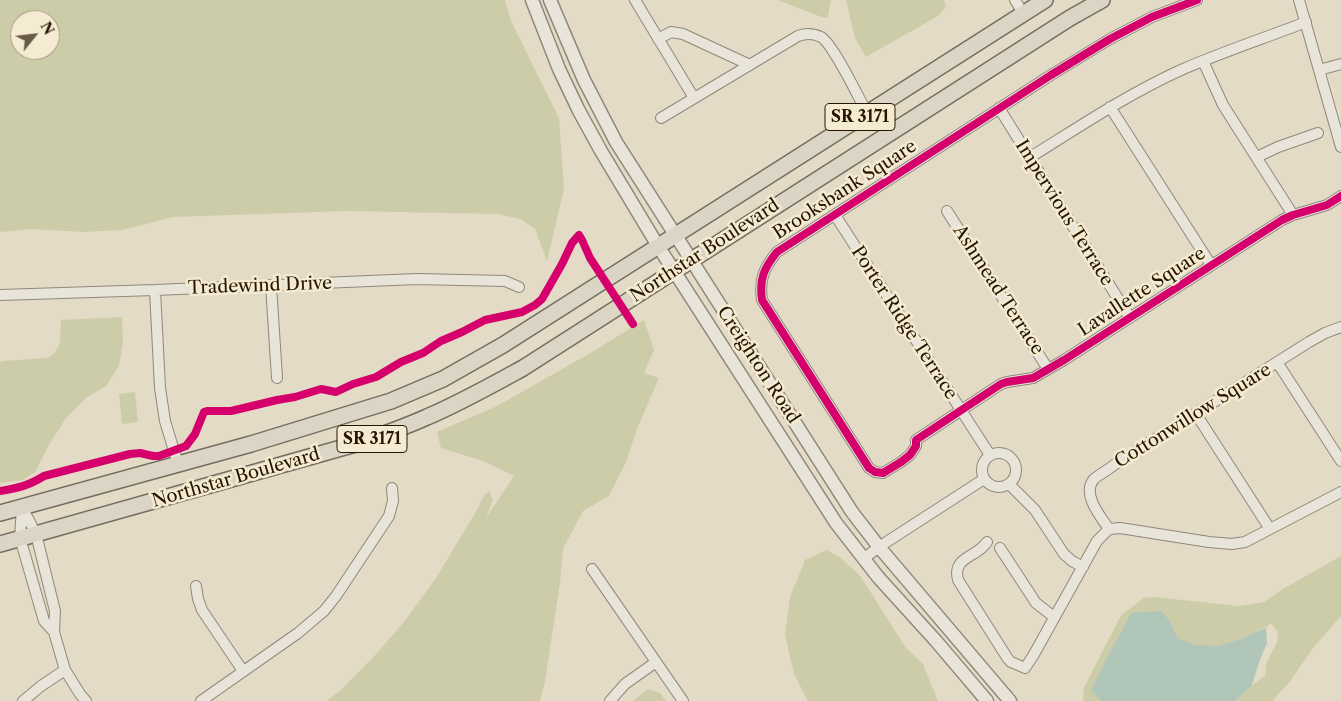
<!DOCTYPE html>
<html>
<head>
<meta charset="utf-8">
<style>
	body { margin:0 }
	#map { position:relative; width:1341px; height:701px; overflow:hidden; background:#e3dbc6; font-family:"Libre Caslon Text",serif }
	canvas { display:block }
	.north { position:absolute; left:10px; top:10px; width:50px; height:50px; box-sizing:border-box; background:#f5ebd2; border:1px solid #a2967e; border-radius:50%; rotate:61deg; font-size:14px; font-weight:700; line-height:20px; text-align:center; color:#261601 }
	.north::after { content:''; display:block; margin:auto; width:18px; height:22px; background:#685b46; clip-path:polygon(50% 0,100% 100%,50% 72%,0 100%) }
</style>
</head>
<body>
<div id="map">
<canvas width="1341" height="701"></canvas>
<div class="north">N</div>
</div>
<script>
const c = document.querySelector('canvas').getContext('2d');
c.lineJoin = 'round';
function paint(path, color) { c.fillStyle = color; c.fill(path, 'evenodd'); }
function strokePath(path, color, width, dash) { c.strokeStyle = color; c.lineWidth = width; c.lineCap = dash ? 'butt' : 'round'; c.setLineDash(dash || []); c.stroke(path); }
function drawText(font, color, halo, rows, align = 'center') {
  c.font = font + ' "Libre Caslon Text",serif'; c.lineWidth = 5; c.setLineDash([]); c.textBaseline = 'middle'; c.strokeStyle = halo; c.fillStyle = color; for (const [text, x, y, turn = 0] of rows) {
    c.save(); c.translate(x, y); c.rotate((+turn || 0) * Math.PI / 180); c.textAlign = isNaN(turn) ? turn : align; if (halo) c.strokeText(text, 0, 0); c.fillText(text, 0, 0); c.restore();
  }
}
paint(new Path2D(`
	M0,0H505L511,21L559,118L564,189L547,261L535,229L520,219L498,214L346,211L173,217L122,230L83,232L32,229L0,232ZM20,20H50V50H20Z
	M778,0H831L828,17L824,18Z
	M846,0H944L946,6L938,16L866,57L855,38Z
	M122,317L123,342L119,366L106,386L86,398L66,418L50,443L35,472L23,480L0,483V362L3,361L47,358L54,354L60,343L61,320Z
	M644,320L654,350L644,373L659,378L637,429L626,462L609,496L583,511L563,549L560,583L545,681L540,701H327L341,690L378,652L404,622L436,578L477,510L484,495L489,491L493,500L486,518L514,476L483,461L441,448L437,432L497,406L587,355Z
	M135,392L138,422L122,424L119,394Z
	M827,550L841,558L861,577L906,648L923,664L938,701H808L794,674L785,635L790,597L805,560Z
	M1341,556V616L1313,648L1289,683L1272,701H1235L1252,685L1265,676L1266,664L1277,642L1278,632L1271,623C1262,632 1231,644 1218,646C1209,648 1184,645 1177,637C1174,633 1171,625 1169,620L1131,613L1111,650L1092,690L1101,701H1083L1084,688L1121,615L1144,598L1154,597L1239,606L1264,602L1283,589Z
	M648,689L660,693L666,701H633Z`), '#cccda8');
paint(new Path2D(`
	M1161,611L1169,620L1178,638L1195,645L1218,646L1241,639L1266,628L1267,643L1259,662L1252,685L1235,701H1101L1091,690L1111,650L1131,613Z`), '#b0c6b9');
const minor = new Path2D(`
	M635,0L694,98
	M1015,0L1023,13
	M1197,0L1152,17L1110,39L1051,75L777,252C764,268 759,279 762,300L869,468L875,472L883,473L901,462L910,455L916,446V440L1001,384L1007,382L1033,378L1064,360L1282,220L1293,215L1327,205L1341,196
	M1299,0L1341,147
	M658,39L671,32L683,34L750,65
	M1203,61L1223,105L1293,215
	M1319,70L1341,64
	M1110,107L1211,265
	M999,108L1130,318
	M661,118L798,36C806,33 813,33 821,37C833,44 859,98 867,113
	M1257,157L1278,147L1318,133
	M1029,158C1079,127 1128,94 1181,70C1222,52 1265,38 1306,22
	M947,211L1048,369
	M835,215L990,455
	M271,285L277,378
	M155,290L160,388L165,421L178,464
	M0,295L155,290L417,279L505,281L519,287
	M1277,362L1341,461
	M1196,414L1270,529
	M982 470a17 17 0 1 1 34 0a17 17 0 1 1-34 0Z
	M1009,484L1035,510L1064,554L1072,561L1083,567
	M22,507L36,534L55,611L54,632L65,670L80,694L86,701
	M22,507L20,538L44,621L54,632
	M1109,529C1101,517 1081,494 1094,479C1100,474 1108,470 1114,465L1309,342L1325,333L1341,327
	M987,542C977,558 952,556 958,580L1008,659L1011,662L1025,668L1033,656L1097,541L1109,529L1120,528L1209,542L1232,544L1245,542L1341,492
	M1000,548L1036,603L1054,617
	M864,558L885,543L984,479
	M592,569L683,701
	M196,586L198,599L202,610L243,671
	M23,701L41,686L65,670
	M201,701L298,633L324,611L336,596L389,516L393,501L392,488
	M610,701L625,684L656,662`);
const tertiary = new Path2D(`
	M532,0L559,69L579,111L601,151L658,246L836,523L878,577L936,641L987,701
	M550,0L584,80L616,142L852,512L879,547L1010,701`);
const primary = new Path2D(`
	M0,513L251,444L391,401L443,379L503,345L1045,0
	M0,544L359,443C382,435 405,427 427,417C460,403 492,385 523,368L1070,18L1102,0`);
strokePath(minor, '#8f887a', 12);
strokePath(tertiary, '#8f887a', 15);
strokePath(primary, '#746e60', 18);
strokePath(minor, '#e9e4da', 10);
strokePath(tertiary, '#e9e4da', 12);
strokePath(primary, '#dcd4c5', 15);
strokePath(new Path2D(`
	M1197,0L1152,17L1110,39L1051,75L777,252C764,268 759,279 762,300L869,468L875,472L883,473L901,462L910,455L916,446V440L1001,384L1007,382L1033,378L1064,360L1282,220L1293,215L1327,205L1341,196
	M0,491C18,488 28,486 44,476L130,454L140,453L153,456H159L186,446L195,434L204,412L207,411H231L277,400L295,397L321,389L336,392L353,384L376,377L401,362L423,353L441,341L462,332L485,320L522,312L535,305L542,299L562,264L572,243L579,235L582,240L590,258L633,324`), '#d6006c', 8);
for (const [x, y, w] of [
	[860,117,70],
	[372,439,70]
]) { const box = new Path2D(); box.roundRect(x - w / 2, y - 13.5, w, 27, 4); c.fillStyle = '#f5ebd2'; c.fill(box); strokePath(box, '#261601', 1); }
drawText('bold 16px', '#261601', null, [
	["SR 3171",860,117],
	["SR 3171",372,439]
]);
drawText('18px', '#261601', '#f5ebd2', [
	["Brooksbank Square",845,190,-33],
	["Impervious Terrace",1064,213,58],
	["Northstar Boulevard",705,251,-33],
	["Tradewind Drive",260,286,-2],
	["Ashmead Terrace",998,290,57],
	["Lavallette Square",1142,292,-33],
	["Porter Ridge Terrace",904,323,57],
	["Creighton Road",758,365,57],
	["Cottonwillow Square",1193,416,-32],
	["Northstar Boulevard",236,478,-16]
]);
</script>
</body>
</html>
